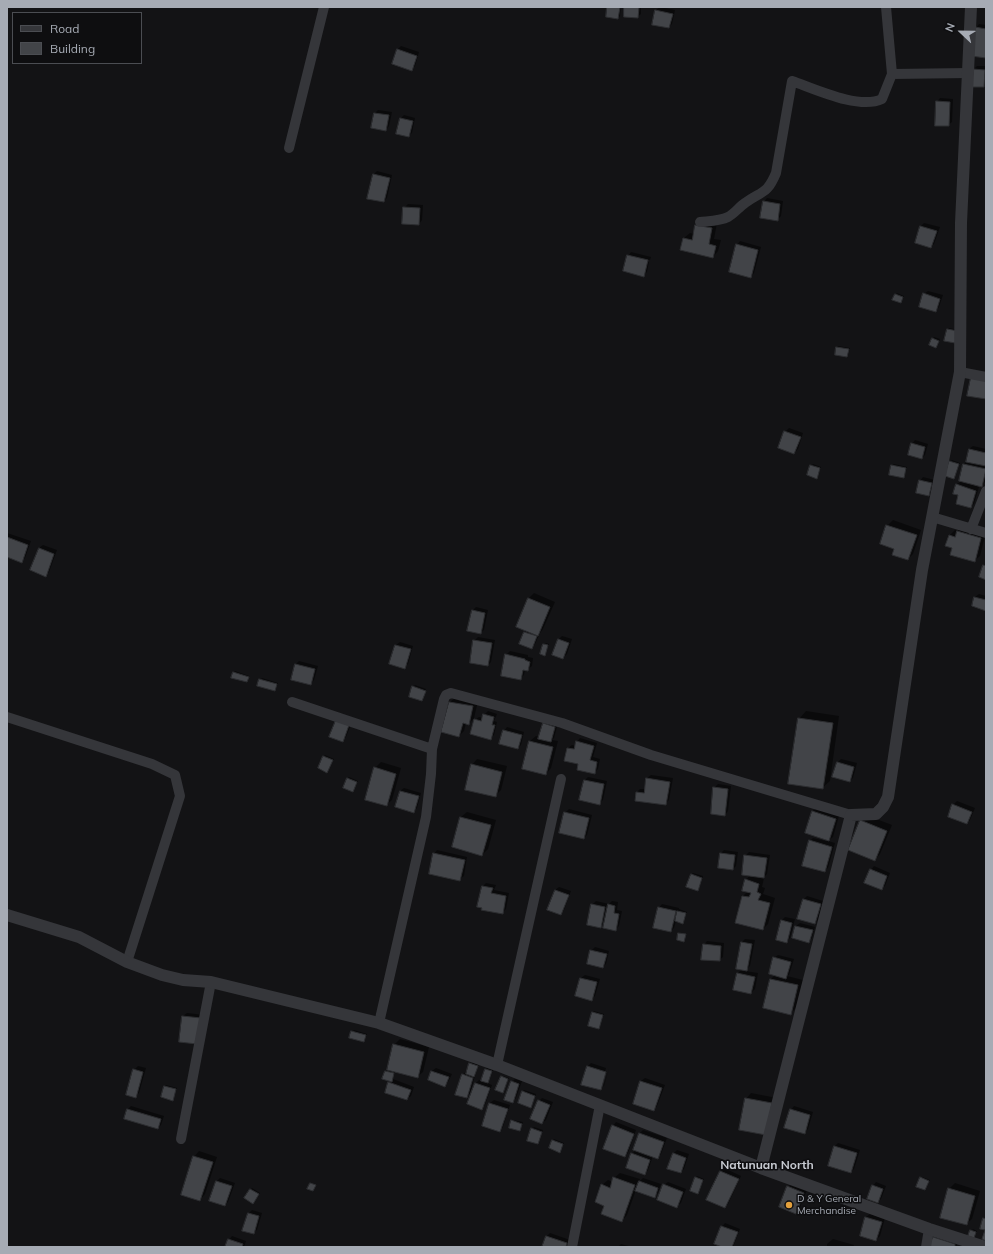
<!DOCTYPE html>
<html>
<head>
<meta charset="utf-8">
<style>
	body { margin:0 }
	#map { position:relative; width:993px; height:1254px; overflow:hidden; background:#131315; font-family:Mulish,sans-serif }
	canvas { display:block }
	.frame { position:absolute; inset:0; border:8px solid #a6abb4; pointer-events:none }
	.legend { position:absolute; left:12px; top:12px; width:130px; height:52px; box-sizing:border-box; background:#0e0e10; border:1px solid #4b4d52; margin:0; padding:5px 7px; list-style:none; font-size:12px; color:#a6abb4 }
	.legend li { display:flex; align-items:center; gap:8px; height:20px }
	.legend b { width:20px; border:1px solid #4b4d52 }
	.north { position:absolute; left:941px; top:12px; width:40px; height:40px; -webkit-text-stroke:3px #0e0e10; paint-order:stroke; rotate:292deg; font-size:11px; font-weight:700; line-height:16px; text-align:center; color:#a6abb4 }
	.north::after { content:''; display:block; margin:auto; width:14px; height:18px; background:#a6abb4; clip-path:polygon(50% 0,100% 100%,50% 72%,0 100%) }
</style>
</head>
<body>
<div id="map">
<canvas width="993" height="1254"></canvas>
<div class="frame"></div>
<ul class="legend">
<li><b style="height:5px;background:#35363a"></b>Road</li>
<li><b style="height:11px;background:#424448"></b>Building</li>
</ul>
<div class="north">N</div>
</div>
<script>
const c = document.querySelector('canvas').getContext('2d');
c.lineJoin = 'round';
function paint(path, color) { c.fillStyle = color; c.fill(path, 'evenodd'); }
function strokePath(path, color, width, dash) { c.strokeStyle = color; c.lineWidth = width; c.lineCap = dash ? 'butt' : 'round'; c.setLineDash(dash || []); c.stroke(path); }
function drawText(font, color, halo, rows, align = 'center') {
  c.font = font + ' Mulish,sans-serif'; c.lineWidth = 3; c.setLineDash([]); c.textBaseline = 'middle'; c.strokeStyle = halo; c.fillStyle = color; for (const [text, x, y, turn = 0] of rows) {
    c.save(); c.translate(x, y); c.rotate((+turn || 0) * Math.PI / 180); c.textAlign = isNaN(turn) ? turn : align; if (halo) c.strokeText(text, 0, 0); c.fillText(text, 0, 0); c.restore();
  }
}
paint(new Path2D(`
	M608,7H621L620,16L618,18Z
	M625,7H641V14L637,17Z
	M660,7L675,10L672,24L669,27L656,10Z
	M979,24L986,25V57L976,28Z
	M401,46L419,52L415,66L411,69L397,50Z
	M977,66H986V84L984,86L974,69Z
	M940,98L953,99L952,122L948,125L937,102Z
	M378,110L392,112L389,126L386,130L375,113Z
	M404,115L415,118L412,133L408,136L397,134L401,118Z
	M377,171L392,175L387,198L384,201L373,175Z
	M767,198L783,201L781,216L777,220L764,202Z
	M408,204L423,205L422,220L419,224L404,208Z
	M717,223L714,239L721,240L718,251L713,257L684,238L690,233L694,234L696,225Z
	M924,223L940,227L934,244L931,247L916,243L921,226Z
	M740,241L761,247L754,273L751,277L737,245Z
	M631,252L651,257L650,260L629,255Z
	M629,255V257L649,262L647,272L643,276L628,256Z
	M928,291L943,295L939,307L936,311L924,294Z
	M897,293L904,296L901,302L896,295Z
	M949,328L959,330L945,340L948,329Z
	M934,337L940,339L937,345L933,339Z
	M838,346L850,348L848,355L847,356L837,347Z
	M789,428L803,433L798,449L794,453L785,432Z
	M915,440L928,444L925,455L922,458L912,444Z
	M973,446L986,449V477L985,482L981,486L974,484V485L979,487L974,504L971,507L959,495L954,493L957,484L960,482L964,464L967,461L969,449Z
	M952,460L960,463L954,478L950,462Z
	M813,464L821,467L817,477L811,466Z
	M894,464L907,467L904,477L892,466Z
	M923,477L935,480L932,492L928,495L920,481Z
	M893,520L921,530L913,554L908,559L895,548L887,526Z
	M963,526L986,532L980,556L974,561L953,548L949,536L955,530L958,531Z
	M7,533L31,541L25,558L21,561L7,556Z
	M43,545L57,550L49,572L45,575L31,570L39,548Z
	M534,593L555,602L543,629L540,633L535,644L532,648L525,632L527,630L529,598Z
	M979,594L986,596V610L975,597Z
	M476,607L488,610L484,630L480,633L473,610Z
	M562,636L572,639L567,654L563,658L559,639Z
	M478,637L495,640L491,662L488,665L474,641Z
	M400,642L413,646L408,664L404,667L391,663L396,645Z
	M546,643L549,644L544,654L541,653Z
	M510,651L528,655V657L533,658L532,666L528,669H525L524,675L520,679L506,655Z
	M299,661L318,666L314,680L311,684L292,679L296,664Z
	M235,671L249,676L248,680L246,681L234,673Z
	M262,678L278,683L276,689L275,690L260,680Z
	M415,685L426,689L422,700L413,687Z
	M456,697L478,701L474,718L469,724L466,723L464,731L459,736L442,731L450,702Z
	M488,711L497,714L494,721L497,722L494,735L490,739L475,720L479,717L483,718L484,715Z
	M806,711L839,716L830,781L822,788L799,719Z
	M547,720L558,723L554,738L552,740L558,741L551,768L546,774L530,741L536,736L540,737L543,724Z
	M352,722L346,737L342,741L331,736Z
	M507,727L524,732L521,745L518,748L504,731Z
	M580,738L597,743L593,757L600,759L598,769L594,773L579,763L566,760L568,748L572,745L576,746L577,742Z
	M325,755L334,759L327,772L319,768Z
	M477,759L507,766L501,790L495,796L472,765Z
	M841,759L857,763L853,778L850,781L838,762Z
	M381,762L401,768L392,800L386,805L375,768Z
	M651,775L673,778L669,800L665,804L637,792L640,789H645L647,778Z
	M349,777L358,781L353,791L348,778Z
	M588,777L607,781L603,800L599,804L581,800L585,780Z
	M718,784L731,786L728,811L725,815L714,788Z
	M404,788L421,793L417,808L414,811L400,791Z
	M957,801L975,808L970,820L967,823L953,805Z
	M816,808L839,816L833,837L828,841L835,843L828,868L824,871L810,841L813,838L826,841L827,839L812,812Z
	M569,809L592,815L587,835L584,838L565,813Z
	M467,812L496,820L488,849L482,855L461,817Z
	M866,815L892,825L880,854L875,860L861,821Z
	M437,850L467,857L464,876L460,879L434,854Z
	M724,850L738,852L736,866L733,869L721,853Z
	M749,852L770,855L767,874L763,878H764L762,887L765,888L763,894L775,898L768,924L763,929L743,896L748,891L746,880L750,875L745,856Z
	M874,866L890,873L885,886L881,889L871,870Z
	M693,873L703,876L699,888L692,874Z
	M486,883L496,885L494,890L509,893L506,909L502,913L478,906L483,886Z
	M559,887L571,891L564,910L561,914L548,909L555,890Z
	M807,896L823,901L818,920L815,923L803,900Z
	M596,901L609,904L612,901L618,902L617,910L622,911L619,926L615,930L606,921L600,927L592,905Z
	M662,904L679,908V909L687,912L684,921L683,923L676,921L674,928L671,931L659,908Z
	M785,917L795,919L790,938L787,942L782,920Z
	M800,923L815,927L812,938L809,941L793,938L796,926Z
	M745,939L755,940L750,966L745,971L758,973L755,989L751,993L738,973L742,969V942Z
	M707,941L724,943L723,957L719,960L704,945Z
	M595,947L609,951L606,964L603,967L591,951Z
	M778,955L794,959L789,975L787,976L803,980L796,1008L790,1014L771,979L775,975L774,958Z
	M585,975L600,979L595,996L591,1000L576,996L581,978Z
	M594,1011L604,1014L599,1028L592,1013Z
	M187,1013L204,1015L180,1041L183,1016Z
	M354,1030L367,1034L365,1040L364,1041L352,1032Z
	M400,1039L429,1047L423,1072L417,1077L395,1071L393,1079L414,1087L411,1096L407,1099L389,1083L391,1081L384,1078L386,1071L388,1070L394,1045Z
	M472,1062L478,1064L470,1094L466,1097L463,1075L466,1071L468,1072Z
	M591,1063L606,1068L601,1087H603L609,1069L604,1086L600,1089L588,1066Z
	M138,1066L146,1068L139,1093L136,1096L134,1070Z
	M436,1068L452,1074L448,1082L445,1085L429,1079L432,1071Z
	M487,1068L493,1070L489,1081L487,1083L492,1085L485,1105L481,1108L468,1104L476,1083L479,1080L482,1081Z
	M503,1076L509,1078L503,1092L502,1077Z
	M645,1078L665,1085L657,1106L654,1110L641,1081Z
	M515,1079L522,1081L516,1098L513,1102L512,1082Z
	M166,1085L177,1088L172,1099L165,1086Z
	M524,1090L536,1094L532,1105L523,1092Z
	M751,1093L777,1098L771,1128L746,1099Z
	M542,1098L553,1102L546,1120L542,1123L539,1101Z
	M494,1100L510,1105L503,1127L500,1131L483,1125L490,1103Z
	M131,1106L164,1116L161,1125L158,1128L128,1109Z
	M794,1106L813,1112L808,1129L805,1133L791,1110Z
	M513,1120L523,1122L519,1130L512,1121Z
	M616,1122L636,1130L628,1153L625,1156L613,1126Z
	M534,1127L543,1130L537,1143L532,1129Z
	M643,1130L667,1138L661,1154L658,1157L653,1156L648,1170L645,1174L632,1154L636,1150L640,1133Z
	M554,1139L564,1143L560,1151L553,1141Z
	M838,1143L860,1150L854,1169L851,1172L835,1146Z
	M677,1150L689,1154L684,1169L681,1172L673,1154Z
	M199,1151L217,1157L205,1194L200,1200L194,1157Z
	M724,1168L741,1176L728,1204L725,1207L708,1199L721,1171Z
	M620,1173L640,1179L638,1183L643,1178L661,1184L658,1193L654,1197L636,1190L627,1215L622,1221L602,1185L608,1180L613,1182L614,1178Z
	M697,1176L704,1179L698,1193L696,1178Z
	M922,1177L930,1180L925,1189L921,1178Z
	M220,1178L235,1183L228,1202L225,1205L210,1200L217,1181Z
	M668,1182L686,1189L681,1203L677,1206L664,1185Z
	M876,1182L886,1186L881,1199L878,1202L873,1186Z
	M955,1183L980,1191L972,1219L966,1224L949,1189Z
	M791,1184L807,1190L799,1210L796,1213L788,1187Z
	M252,1188L260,1193L253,1203L245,1198Z
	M252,1210L262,1213L257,1230L253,1233L249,1213Z
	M870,1214L885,1218L880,1236L876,1240L861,1235L866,1217Z
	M725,1223L740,1229L733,1247H724L722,1227Z
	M973,1229L977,1231L974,1237L971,1231Z
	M550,1233L570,1240L568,1247H543L547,1236Z
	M937,1234L958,1241L956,1247H930L934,1237Z
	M232,1236L246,1241L244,1247H226L229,1240Z
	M833,1239L854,1245L853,1247H827V1244Z
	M621,1244L632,1247H618Z`), '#0007');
const building = new Path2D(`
	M607,7H620L618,19L606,17Z
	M624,7H639L638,18L624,17Z
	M655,10L673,14L669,28L652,25Z
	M975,27L986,29V58L971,56Z
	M397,49L417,56L412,71L392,64Z
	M973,69L985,70L984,87H972Z
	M936,101L950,102L949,126H935Z
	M374,113L389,115L386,131L371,128Z
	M400,118L413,121L409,137L396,134Z
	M373,174L390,178L384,202L367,199Z
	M763,201L780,204L778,221L760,218Z
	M403,207L420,208L419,225L402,224Z
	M695,225L712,228L709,244L716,246L713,258L680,250L683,238L692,240Z
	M920,226L937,231L931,248L915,243Z
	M736,244L758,250L751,278L729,272Z
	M627,255L648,260L644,277L623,271Z
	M923,293L940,299L936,312L919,307Z
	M895,294L903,297L901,303L892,300Z
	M947,329L958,331L955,343L944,341Z
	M932,338L939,341L936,348L929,345Z
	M836,347L849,349L847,357L835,355Z
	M971,377L986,379V399L967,396Z
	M784,431L801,437L794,454L778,448Z
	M911,443L925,447L922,459L908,455Z
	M969,449L986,453V466L966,462Z
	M949,461L959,464L954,479L945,476Z
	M963,464L986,469L982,487L959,481Z
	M810,465L820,468L817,479L807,475Z
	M891,465L906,468L904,478L889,475Z
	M919,480L932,483L929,496L916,493Z
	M956,484L976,491L971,508L956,504L958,495L953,494Z
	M886,525L917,535L908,560L892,555L894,549L880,544Z
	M957,531L981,538L975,562L950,555L952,548L945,546L949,535L955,537Z
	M7,537L28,545L22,563L7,557Z
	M39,548L54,554L46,577L30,570Z
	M983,565L986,566V580L979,577Z
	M974,597L986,600V611L972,606Z
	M528,598L550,607L538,636L516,627Z
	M472,610L485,613L481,634L467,631Z
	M524,632L537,636L532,649L519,644Z
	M558,639L569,643L563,659L552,655Z
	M473,640L492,643L488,666L470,663Z
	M543,644L548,645L545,656L540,654Z
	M395,645L411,649L405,669L389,664Z
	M505,654L525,659V660L530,662L528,671L523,670L521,680L501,676Z
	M295,664L315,669L311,685L291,680Z
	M233,672L249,677L247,682L231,678Z
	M259,679L277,684L275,691L257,686Z
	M412,686L426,691L422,701L409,697Z
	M449,702L473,706L469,725L463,723L459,737L441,732Z
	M483,714L494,717L492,725H495L491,740L470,734L474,719L481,721Z
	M798,718L833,723L823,789L788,784Z
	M336,720L349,725L343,742L329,737Z
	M543,723L555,727L551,742L538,739Z
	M503,730L522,735L518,749L499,744Z
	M529,741L553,747L546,775L522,769Z
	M576,741L594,746L590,760L597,762L595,774L577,770L578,764L564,761L567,748L574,749Z
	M323,756L333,760L327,773L318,768Z
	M837,762L854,767L850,782L832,777Z
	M471,764L502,772L496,797L465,790Z
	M374,767L396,774L387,806L365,800Z
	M347,778L357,782L353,792L343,788Z
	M646,778L670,782L666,805L635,801L636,792L644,793Z
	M584,780L604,784L600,805L579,800Z
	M713,787L728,789L725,816L711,814Z
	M400,791L419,796L414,813L395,807Z
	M952,804L972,812L967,824L948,817Z
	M812,811L836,819L829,841L805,833Z
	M564,812L589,818L584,839L559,833Z
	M460,817L491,825L482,856L452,847Z
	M860,820L887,831L875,861L848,850Z
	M809,840L832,847L825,872L802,866Z
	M433,853L465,860L460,881L429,874Z
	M720,853L735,855L733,870L718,868Z
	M744,855L767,858L764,878L742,875Z
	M870,869L887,876L882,890L864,883Z
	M691,874L702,878L698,891L686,887Z
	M745,879L759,884L757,892L761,894L758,900L770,903L763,930L735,923L742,896L749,897L751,893L742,891Z
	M482,886L493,888L491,893L506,896L503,914L481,910L482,908L477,907Z
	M555,890L569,895L561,915L547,910Z
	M803,899L821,904L815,924L797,919Z
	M591,904L605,907L601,928L587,925Z
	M608,904L615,906L614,913L619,914L616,931L603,928Z
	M658,907L676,911L671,932L653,928Z
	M677,911L686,913L683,924L675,921Z
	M781,920L792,923L787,943L776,940Z
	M795,926L813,930L809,943L792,938Z
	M678,933L686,934L684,942L677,940Z
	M741,942L752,944L747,971L736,969Z
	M703,944L721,946L720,961L701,960Z
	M590,950L607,954L603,968L587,964Z
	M773,957L791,962L786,979L769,974Z
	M737,973L755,977L751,994L733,990Z
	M580,978L597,982L592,1001L575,996Z
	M770,979L798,985L791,1015L763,1008Z
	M592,1012L603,1015L599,1029L588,1026Z
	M182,1016L201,1018L197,1044L179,1042Z
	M351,1031L366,1035L364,1042L349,1038Z
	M393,1044L424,1052L418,1078L387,1070Z
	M469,1063L478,1066L474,1077L466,1074Z
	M587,1066L606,1072L601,1090L581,1085Z
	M133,1069L143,1072L136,1098L126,1095Z
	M485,1069L492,1071L488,1083L481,1081Z
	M385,1071L394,1073L392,1082L382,1079Z
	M431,1071L449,1077L445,1087L428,1080Z
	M462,1074L473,1078L467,1098L455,1095Z
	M501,1076L508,1079L503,1093L495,1090Z
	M511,1081L519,1084L513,1103L504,1100Z
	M640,1081L662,1088L654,1111L633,1104Z
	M388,1082L411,1090L407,1100L385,1093Z
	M475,1083L490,1088L482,1110L467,1104Z
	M164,1086L176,1089L173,1101L161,1097Z
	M522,1091L535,1096L531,1108L518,1103Z
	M745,1098L772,1103L766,1135L739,1130Z
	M538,1100L550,1105L542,1124L530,1119Z
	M489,1103L508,1109L500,1132L482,1126Z
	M127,1109L161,1119L158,1129L124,1119Z
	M790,1109L810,1115L805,1134L784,1128Z
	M511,1120L522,1124L520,1131L509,1128Z
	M612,1125L634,1134L625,1157L603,1149Z
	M531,1128L542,1132L538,1144L527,1141Z
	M639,1133L664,1142L658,1159L633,1150Z
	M552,1140L563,1144L560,1153L549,1148Z
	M834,1146L857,1153L851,1173L828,1166Z
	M631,1153L650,1160L645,1175L626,1168Z
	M673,1153L686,1158L681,1173L667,1169Z
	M193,1156L213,1162L200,1201L181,1195Z
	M720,1171L739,1179L725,1208L706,1200Z
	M613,1177L635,1185L622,1222L601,1214L604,1206L595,1202L601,1184L610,1188Z
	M695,1177L703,1180L698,1194L690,1191Z
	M920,1177L929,1181L925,1190L916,1187Z
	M216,1181L232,1186L225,1206L209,1201Z
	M639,1181L658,1188L655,1198L635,1191Z
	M310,1183L316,1185L313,1191L307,1189Z
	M663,1184L683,1192L677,1208L657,1200Z
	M872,1185L883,1189L878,1203L867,1199Z
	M787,1186L804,1193L796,1214L779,1207Z
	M948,1188L975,1196L967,1225L940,1218Z
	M250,1189L259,1194L253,1204L244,1198Z
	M248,1213L259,1216L254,1234L242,1231Z
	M865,1217L882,1222L876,1241L860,1236Z
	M983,1218L986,1219V1241L982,1239L985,1230L980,1229Z
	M721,1226L738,1232L732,1247H722L714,1244Z
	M970,1230L976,1232L974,1238L968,1236Z
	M546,1236L567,1243L566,1247H542Z
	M933,1237L955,1244V1247H929Z
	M228,1239L243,1244L242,1247H225Z`);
paint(building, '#424448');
strokePath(building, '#2d2e31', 1);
strokePath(new Path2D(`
	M886,7L892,74L969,73
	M289,148L324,7
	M700,222C709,221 720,221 728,217C734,214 739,207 745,203C761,191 767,195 776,173L792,81C815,89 859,110 882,99L892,74
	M960,372L986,377
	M932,517L986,533
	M971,529L986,491
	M292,702L432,749L444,699L446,695L451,693L562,723L651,755L851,815
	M7,717L152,764L175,775L180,796L127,962
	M379,1023L426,817L431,774L432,749
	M497,1065L561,779
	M181,1139L211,982
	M572,1247L600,1105
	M926,1247L929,1229`), '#35363a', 10);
strokePath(new Path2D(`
	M7,915L79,937L127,962L162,975L183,980L211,982L379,1023L497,1065L761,1168L929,1229L985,1247
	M761,1168L851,815L876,814L883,807L888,797L922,570L960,372L961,223L971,7`), '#35363a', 12);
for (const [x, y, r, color] of [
	[789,1205,4,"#e4a13d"]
]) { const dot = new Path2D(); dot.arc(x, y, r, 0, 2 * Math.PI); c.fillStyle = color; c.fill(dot); strokePath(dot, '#0e0e10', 1.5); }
drawText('10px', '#a6abb4', '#0e0e10', [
	["D & Y General",797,1199],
	["Merchandise",797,1211]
], 'left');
drawText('bold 12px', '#c7cad1', '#0e0e10', [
	["Natunuan North",767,1165]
]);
</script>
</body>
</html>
